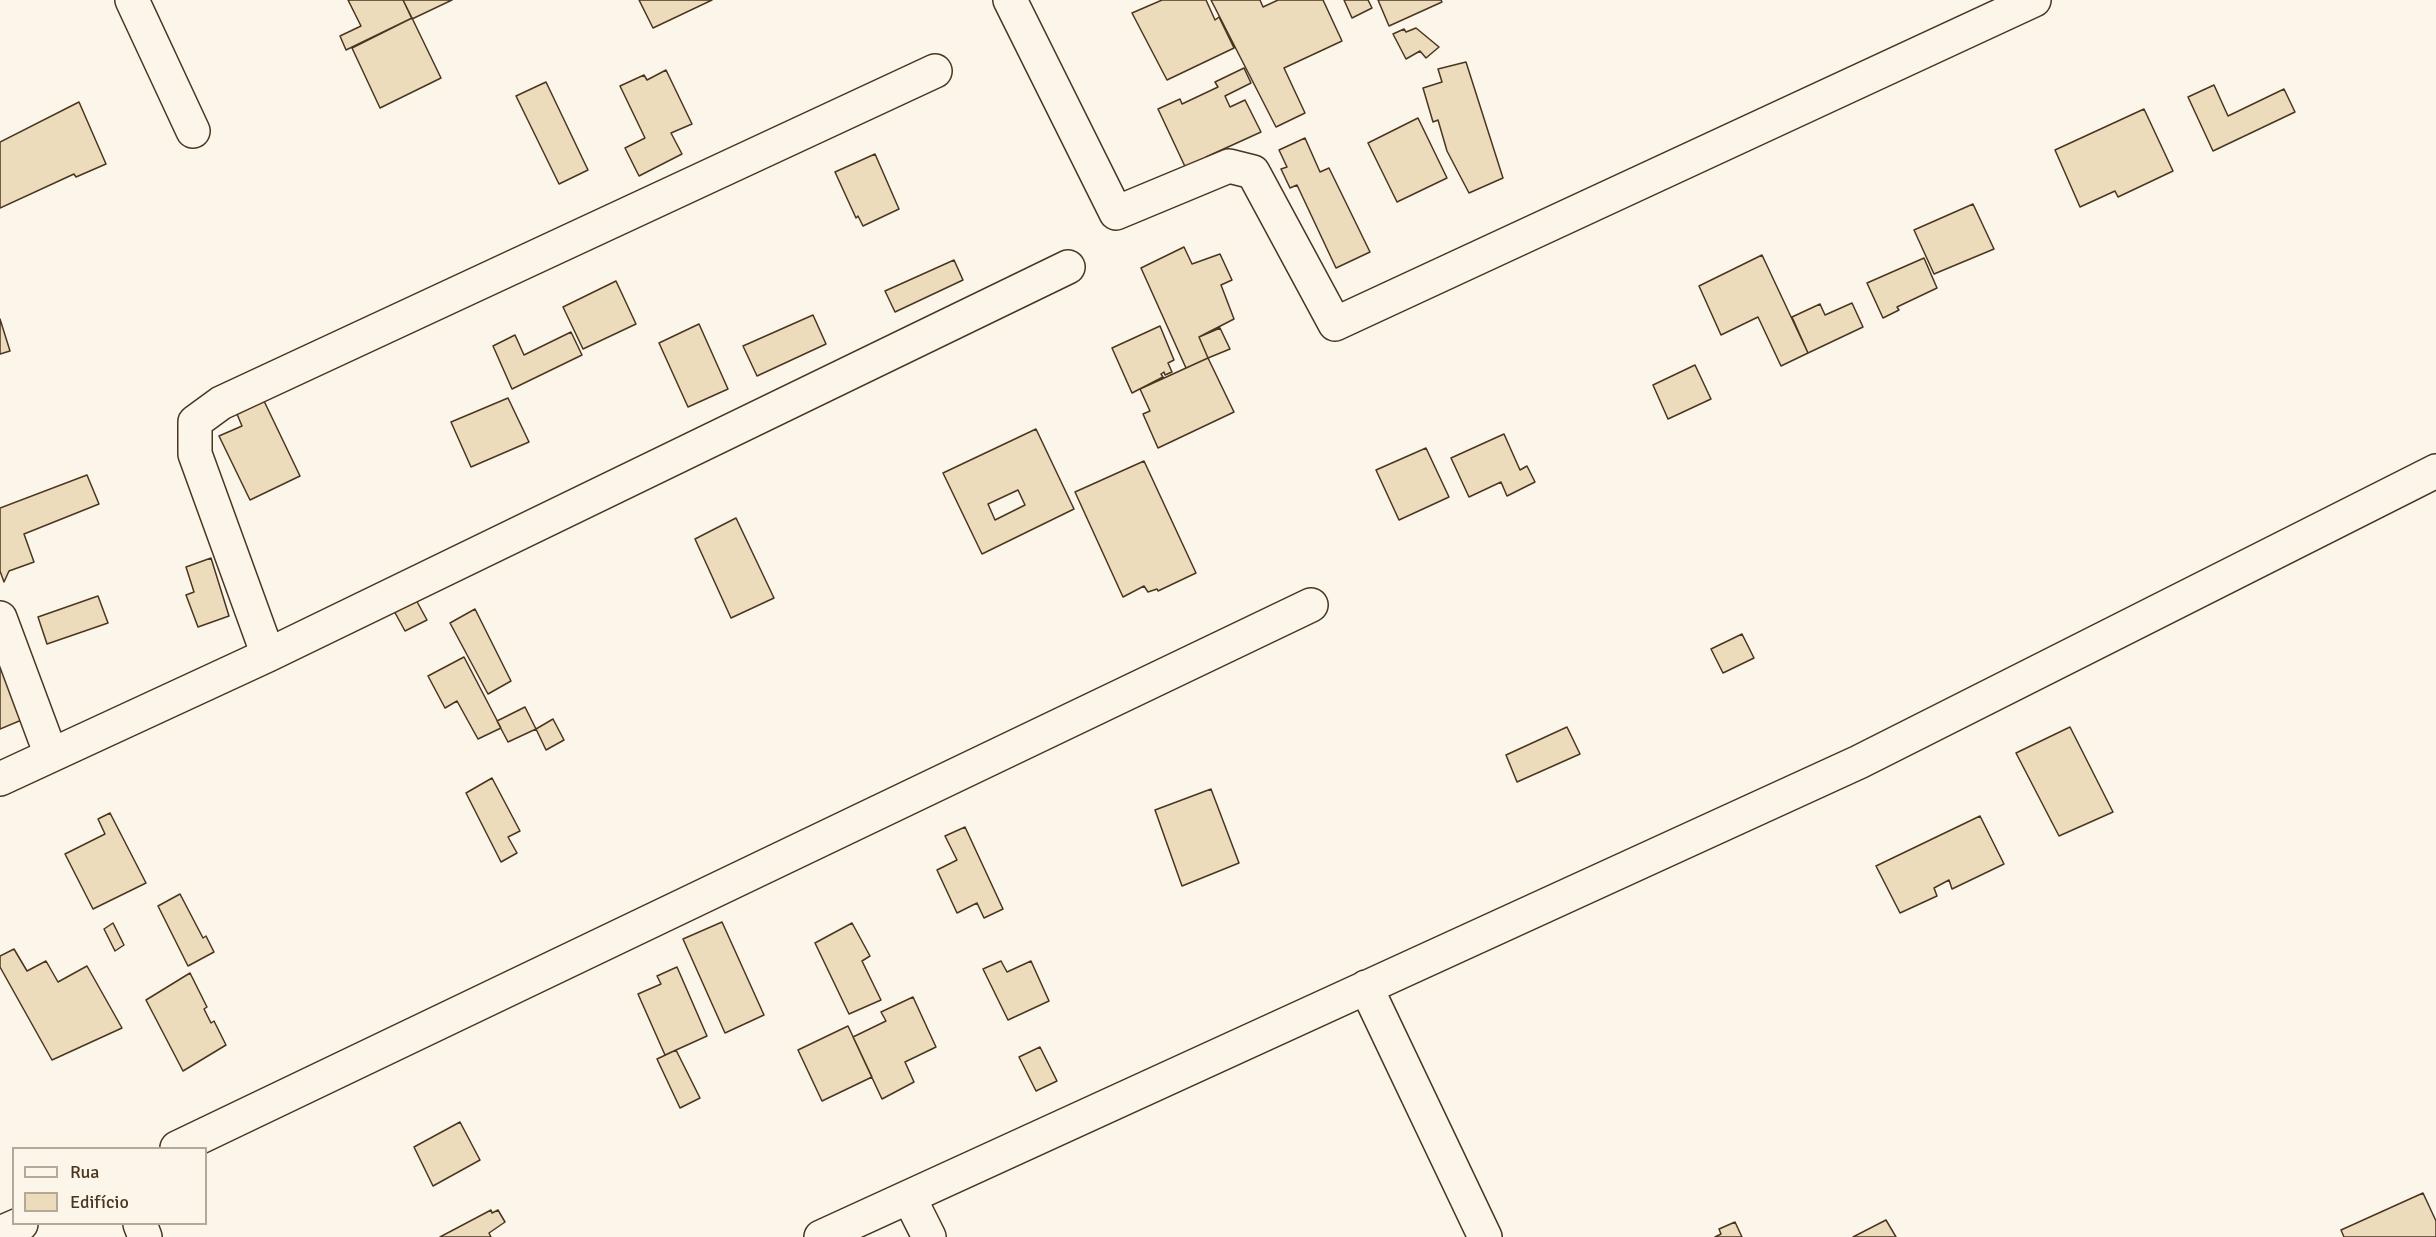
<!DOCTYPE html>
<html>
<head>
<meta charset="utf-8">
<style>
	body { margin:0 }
	#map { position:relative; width:2436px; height:1237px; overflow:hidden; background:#fbf6e9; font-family:Signika,sans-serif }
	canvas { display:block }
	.legend { position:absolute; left:12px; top:1147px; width:195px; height:78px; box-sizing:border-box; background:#fbf6e9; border:2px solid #b4a999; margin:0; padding:8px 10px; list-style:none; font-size:18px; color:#4a3520 }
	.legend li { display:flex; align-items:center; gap:12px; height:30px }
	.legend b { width:30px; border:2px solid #b4a999 }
</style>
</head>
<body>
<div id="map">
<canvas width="2436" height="1237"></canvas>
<ul class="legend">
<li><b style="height:8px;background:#fbf6e9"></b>Rua</li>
<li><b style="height:16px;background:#ecdcbc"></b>Edifício</li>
</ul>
</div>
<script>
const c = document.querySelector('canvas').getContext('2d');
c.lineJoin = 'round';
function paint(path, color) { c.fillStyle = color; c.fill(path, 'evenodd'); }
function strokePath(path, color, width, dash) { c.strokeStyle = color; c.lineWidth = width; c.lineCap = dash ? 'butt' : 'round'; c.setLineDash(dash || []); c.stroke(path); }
const building = new Path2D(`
	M348,0H403L412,18L346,50L340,36L361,26Z
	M403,0H452L412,19Z
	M639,0H712L653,28Z
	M1162,0H1206L1215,20L1219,17L1234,48L1167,80L1132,13Z
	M1211,0H1260L1263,7L1278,0H1323L1342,41L1284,68L1305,113L1276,127Z
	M1344,0H1368L1372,8L1352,18Z
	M1378,0H1441L1442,2L1389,26Z
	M412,18L441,78L380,108L352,48Z
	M1416,28L1439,47L1426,58L1420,51L1406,59L1393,34L1404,29L1406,32Z
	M1466,62L1503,178L1469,193L1447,151L1438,120L1433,122L1423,88L1442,82L1438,69Z
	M1244,68L1251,83L1225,96L1230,107L1245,100L1261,132L1206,157L1210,164L1189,175L1158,109L1180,99L1182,104L1218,87L1215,82Z
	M666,70L692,124L671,133L682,154L639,176L625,148L645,138L620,86L644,75L647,80Z
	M546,82L588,170L559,184L516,96Z
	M2214,85L2228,116L2284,89L2295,112L2213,151L2188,97Z
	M79,102L106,164L76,177L74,174L0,208V142Z
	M2144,109L2173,171L2118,197L2115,191L2080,207L2055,150Z
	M1418,118L1447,178L1397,202L1368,143Z
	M1305,138L1320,172L1329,168L1370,252L1336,268L1297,185L1290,188L1281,169L1287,167L1279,150Z
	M875,154L899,209L863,226L858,216L856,218L835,172Z
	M1973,204L1994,249L1934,274L1914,230Z
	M1184,247L1192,264L1220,254L1232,280L1221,285L1234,319L1199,337L1208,358L1186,368L1141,268Z
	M1762,255L1808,353L1781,366L1758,317L1721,335L1699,286Z
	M1924,258L1937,288L1897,307L1899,310L1883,318L1867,283Z
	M954,260L963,280L895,312L885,291Z
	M616,281L636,324L583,349L563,307Z
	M1852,303L1863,327L1808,353L1792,317L1820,304L1825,315Z
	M813,315L826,344L757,376L743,346Z
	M0,319L10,351L0,354Z
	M699,324L728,389L688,407L659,343Z
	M1160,326L1174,360L1168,363L1172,372L1165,375L1164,372L1161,374L1163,377L1132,393L1112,348Z
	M1220,328L1230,349L1208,358L1199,337Z
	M571,332L582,355L512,389L493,346L515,335L524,355Z
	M1208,358L1234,412L1158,448L1143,414L1150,411L1140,389Z
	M1695,365L1711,399L1668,419L1653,385Z
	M508,398L529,442L471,467L451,422Z
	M264,401L300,476L250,500L219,436L242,426L237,414Z
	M1036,429L1074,509L982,554L943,473ZM1018,490L1025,505L995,520L988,504Z
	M1504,434L1520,470L1527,466L1535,482L1507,496L1501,482L1469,497L1451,458Z
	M1426,448L1449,497L1399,520L1376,470Z
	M1144,461L1196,573L1158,591L1157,589L1148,592L1144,586L1123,597L1075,492Z
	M87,475L99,504L24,534L34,562L9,571L4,582L0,571V508Z
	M736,518L774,598L731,618L695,539Z
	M211,558L229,616L198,627L186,595L194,592L186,567Z
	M98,596L108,623L47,644L38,617Z
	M415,598L427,620L405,631L393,609Z
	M475,609L511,681L488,694L450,623Z
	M1742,634L1754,658L1723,673L1711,649Z
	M0,656L24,719L0,729Z
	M464,657L501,728L478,739L457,701L445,708L428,676Z
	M525,707L536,729L508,742L497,721Z
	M553,719L564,740L546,750L536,729Z
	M1567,727L1580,754L1517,782L1506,755Z
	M2070,727L2113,812L2059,836L2016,753Z
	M492,778L520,831L508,837L517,853L501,862L466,793Z
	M1211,789L1239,863L1182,886L1155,810Z
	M110,813L146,883L93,909L65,854L105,834L98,819Z
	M1980,816L2004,864L1952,889L1949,880L1934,888L1937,896L1900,913L1876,866Z
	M965,827L1003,909L984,918L977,903L957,913L937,870L957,860L945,836Z
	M180,894L203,938L206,936L214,952L188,966L158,906Z
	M722,922L764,1015L725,1033L683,939Z
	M113,923L124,945L115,951L104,929Z
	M852,923L870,956L862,961L881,1000L849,1014L815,943Z
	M14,949L27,971L46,961L58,982L87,966L122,1028L52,1060L0,967V956Z
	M1001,961L1007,972L1031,961L1049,1001L1008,1020L983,969Z
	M677,967L707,1036L665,1055L638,994L661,984L657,976Z
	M190,973L207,1007L204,1009L211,1023L214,1021L226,1045L183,1071L146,1000Z
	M913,997L936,1047L905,1062L914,1082L882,1099L853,1037L886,1021L881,1012Z
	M848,1026L872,1077L822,1101L798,1050Z
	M1040,1047L1057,1081L1036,1091L1019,1057Z
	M676,1050L700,1098L680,1108L657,1059Z
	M460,1122L480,1160L433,1186L414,1147Z
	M2423,1193L2436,1221V1237H2344L2341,1230Z
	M491,1210L492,1213L498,1210L505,1222L489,1233L491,1237H440Z
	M1886,1220L1896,1237H1853Z
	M1735,1222L1742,1237H1715L1721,1234L1719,1229Z`);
paint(building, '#ecdcbc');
strokePath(building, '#4a3520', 1.5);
const minor = new Path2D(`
	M132,0L193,131
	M1010,0L1116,213L1229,166L1253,172L1335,324L2034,0
	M0,618L51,755
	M268,655L195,454V422L221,403L935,71
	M0,779L268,655L1068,267
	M1366,987L1485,1237
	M177,1148L1311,605
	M909,1197L929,1237
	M140,1224L145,1237
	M0,1233L21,1224
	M821,1237L1859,762L2436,471`);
strokePath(minor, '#4a3520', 36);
strokePath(minor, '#fbf6e9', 33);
</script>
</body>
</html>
